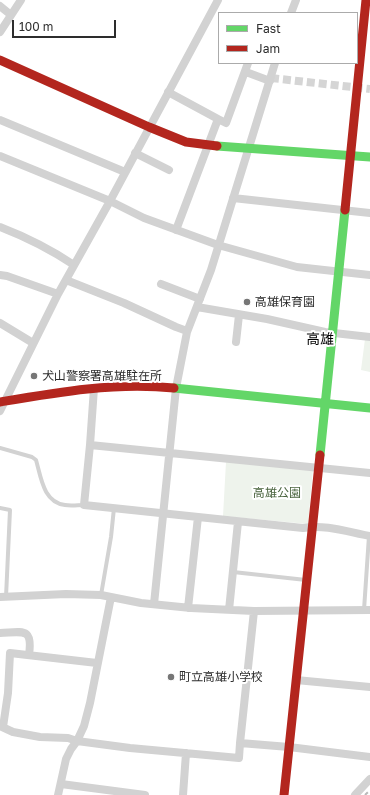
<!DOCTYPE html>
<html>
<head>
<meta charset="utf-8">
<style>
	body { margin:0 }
	#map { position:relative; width:370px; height:795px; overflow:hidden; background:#fff; font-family:"Golos Text",sans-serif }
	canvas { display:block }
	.legend { position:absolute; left:218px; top:12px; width:140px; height:52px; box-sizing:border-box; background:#fff; border:1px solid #ababab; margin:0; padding:5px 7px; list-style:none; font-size:12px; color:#2d2d2d }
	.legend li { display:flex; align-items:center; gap:8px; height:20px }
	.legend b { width:20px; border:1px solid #ababab }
	.scale { position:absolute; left:12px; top:20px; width:104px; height:18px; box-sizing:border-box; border:2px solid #2d2d2d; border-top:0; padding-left:5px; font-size:12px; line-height:14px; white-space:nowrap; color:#2d2d2d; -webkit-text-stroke:3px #fff; paint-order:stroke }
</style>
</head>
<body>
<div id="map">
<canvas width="370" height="795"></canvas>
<ul class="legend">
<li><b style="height:5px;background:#63d668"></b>Fast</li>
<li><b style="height:5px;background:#b3261e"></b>Jam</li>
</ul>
<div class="scale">100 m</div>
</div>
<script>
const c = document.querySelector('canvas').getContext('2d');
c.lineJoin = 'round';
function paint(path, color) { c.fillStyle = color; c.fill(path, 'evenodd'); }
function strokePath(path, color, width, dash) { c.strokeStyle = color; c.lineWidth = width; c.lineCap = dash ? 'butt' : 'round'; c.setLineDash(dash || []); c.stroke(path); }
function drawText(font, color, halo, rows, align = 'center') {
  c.font = font + ' "Golos Text","Noto Sans JP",sans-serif'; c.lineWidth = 4; c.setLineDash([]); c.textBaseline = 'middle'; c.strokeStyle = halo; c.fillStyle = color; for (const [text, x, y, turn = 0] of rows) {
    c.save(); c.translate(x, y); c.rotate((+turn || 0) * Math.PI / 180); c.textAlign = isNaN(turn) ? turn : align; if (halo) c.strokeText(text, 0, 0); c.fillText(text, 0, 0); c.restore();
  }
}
paint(new Path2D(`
	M365,339L370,340V372L361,370Z
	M226,462L313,469L308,524L223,516Z`), '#eef3ec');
strokePath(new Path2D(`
	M271,78L370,89`), '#d5d5d5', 8, [8, 4]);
strokePath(new Path2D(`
	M0,448L32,457L36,460C41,477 43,502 65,505C71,506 78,505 84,505
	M0,508L10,510L6,597
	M233,572L306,580
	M101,595L111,537L114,508
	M364,610L369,536`), '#d2d2d2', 4);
strokePath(new Path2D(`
	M0,6L11,15
	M291,13L296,0
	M0,32L21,0
	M246,72L270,81
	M168,92L218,119
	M0,120L125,172
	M135,153L169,170
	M0,156L110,201L144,218L218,245L297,267L370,275
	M233,198L370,213
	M0,227C26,237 50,249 74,265
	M176,230L218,119L226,123L248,63
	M0,275L7,276L58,294
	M66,280L124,303L176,327L187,331
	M161,284L200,299
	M197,307L267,319L325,332L370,337
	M0,323L33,343
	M236,342L239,315
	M94,388L90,445L84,505L303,528C325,524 348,532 370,536
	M0,411L58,294L110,201L218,0
	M90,445L370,473
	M0,597L66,594L101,595L141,603L191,608L254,611L370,610
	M154,604L176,388L187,332L211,270L275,63
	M188,608L198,517
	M229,610L238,522
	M254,611L240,743L289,747L370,757
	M0,633C23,632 33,627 29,655
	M296,680L370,687
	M0,726L13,732L40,737L68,738L77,741L130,748L239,758L240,743
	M3,727L8,693L10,653L97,663
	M61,784L145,795
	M58,795L66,759L71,749L77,741L84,726L90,703L111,597
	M183,795L186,753
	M355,795L370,779`), '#d2d2d2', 8);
strokePath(new Path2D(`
	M217,146L370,157
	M174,388L370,408
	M320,455L345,210`), '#63d668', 9);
strokePath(new Path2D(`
	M0,60L149,127L186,142L217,146
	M345,210L366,0
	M0,402C58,392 115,382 174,388
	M284,795L320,455`), '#b3261e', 9);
strokePath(new Path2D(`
	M365,795L370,790`), '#b9b9b9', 2, [4, 3]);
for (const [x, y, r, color] of [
	[247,302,4,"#767676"],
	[34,376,4,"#767676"],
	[171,677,4,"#767676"]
]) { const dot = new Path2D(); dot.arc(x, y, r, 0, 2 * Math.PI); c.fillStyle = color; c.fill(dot); strokePath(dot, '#fff', 1.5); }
drawText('12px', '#2d2d2d', '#fff', [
	["高雄保育園",255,302],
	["犬山警察署高雄駐在所",42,376],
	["町立高雄小学校",179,677]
], 'left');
drawText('12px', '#4a643f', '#fff', [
	["高雄公園",277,493]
]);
drawText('14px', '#000', '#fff', [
	["高雄",320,340]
]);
</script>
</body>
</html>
